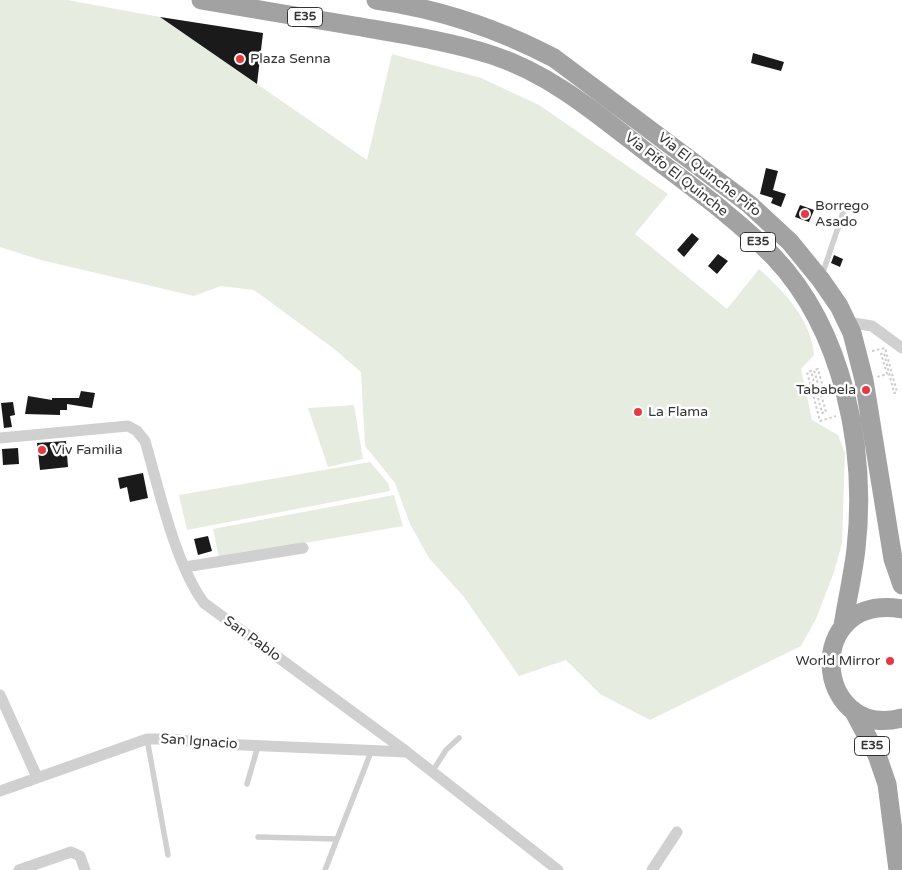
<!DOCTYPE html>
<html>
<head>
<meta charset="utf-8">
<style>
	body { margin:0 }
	canvas { display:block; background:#fff }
</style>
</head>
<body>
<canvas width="902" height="870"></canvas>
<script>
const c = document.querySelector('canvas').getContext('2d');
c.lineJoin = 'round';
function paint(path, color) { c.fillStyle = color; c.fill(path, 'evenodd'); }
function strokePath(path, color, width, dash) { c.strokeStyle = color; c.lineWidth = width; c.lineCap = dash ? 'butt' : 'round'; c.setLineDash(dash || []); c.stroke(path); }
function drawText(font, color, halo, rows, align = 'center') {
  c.font = font + ' "Varela Round",sans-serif'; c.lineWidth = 5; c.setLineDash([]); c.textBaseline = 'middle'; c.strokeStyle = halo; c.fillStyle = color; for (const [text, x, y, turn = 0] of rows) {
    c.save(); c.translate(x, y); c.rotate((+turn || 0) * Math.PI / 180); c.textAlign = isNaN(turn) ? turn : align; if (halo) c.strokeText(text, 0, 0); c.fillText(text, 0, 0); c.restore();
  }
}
paint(new Path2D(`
	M0,0H67L160,17L367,160L392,54L481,78L539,105L668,194L635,234L727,309L759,269C784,291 812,321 814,355L801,369L812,420L838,435L845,453L842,543L834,572L816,619L801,646L650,720L600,694L566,660L519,676L464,597L429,558L410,524L395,483L365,446L361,372L333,348L254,290L221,286L194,296L41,260L0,247Z
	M354,405L363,459L328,467L308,408Z
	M370,462L388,483L390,491L187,530L179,495Z
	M394,495L403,526L219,558L213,529Z`), '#e6ecdf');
paint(new Path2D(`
	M160,17L263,33L257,84Z
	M753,53L784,62L781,71L751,63Z
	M766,168L778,171L773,190L786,194L781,207L771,203L773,198L760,194Z
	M800,205L814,210L809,222L795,217Z
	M692,233L699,239L684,257L677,250Z
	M718,254L728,261L717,274L708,266Z
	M834,255L843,259L840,267L831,263Z
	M81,391L95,393L92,408L67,404V410H60V415L25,414L28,396L52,400V398H79Z
	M13,402L15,415L10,416L12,427L4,428L1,403Z
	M66,441L68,467L40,470L37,443Z
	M18,448L19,464L3,465L2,449Z
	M143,473L148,498L130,502L127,487L120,489L118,478Z
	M208,536L212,551L198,555L194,539Z`), '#1a1a1a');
strokePath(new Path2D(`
	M872,351L885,348L897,392L894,393L884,353L881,354L887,374L877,377
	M831,389L824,391L818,369L814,370L826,412L822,413L811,371L807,372L820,421L836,416`), '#cdcdcd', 2, [2.5, 2.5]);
strokePath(new Path2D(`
	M822,275L844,210
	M147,739L168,855
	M432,772L446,750L459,738
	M247,784L258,746
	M258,837L337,839
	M325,870L371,752`), '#d0d0d0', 5.5);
strokePath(new Path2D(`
	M847,322L872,326L902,348
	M0,438L128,426L137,431L145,441C159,489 175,564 204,603L407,752L558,870
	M185,567L303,548
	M0,695L37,777
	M0,791L147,739H169L220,744L407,752
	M19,870L71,852L80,856L85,870
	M652,870L677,832`), '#d0d0d0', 11);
strokePath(new Path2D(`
	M201,0C252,9 304,17 355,26C401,34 448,41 492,55C554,75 603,119 654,158C695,189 738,220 774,257C844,331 867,450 856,549C853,575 847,600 843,626
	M376,0C440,9 497,28 554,58L749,204L790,242L821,280L839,306L852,333L864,380L893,559L902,585
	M902,609C802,592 813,741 902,718
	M853,710L877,755L887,784L898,870`), '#a2a2a2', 19);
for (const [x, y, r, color] of [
	[240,59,5,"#e63946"],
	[805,214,5,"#e63946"],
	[866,390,5,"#e63946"],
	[638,412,5,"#e63946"],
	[42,450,5,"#e63946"],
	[890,661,5,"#e63946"]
]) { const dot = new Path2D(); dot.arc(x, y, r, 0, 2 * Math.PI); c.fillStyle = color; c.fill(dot); strokePath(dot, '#fff', 2); }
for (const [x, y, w] of [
	[305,17,35],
	[758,242,35],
	[872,746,35]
]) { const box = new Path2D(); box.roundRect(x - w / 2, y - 9.5, w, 19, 4); c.fillStyle = '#fff'; c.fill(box); strokePath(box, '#333', 1); }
drawText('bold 12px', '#333', null, [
	["E35",305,17],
	["E35",758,242],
	["E35",872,746]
]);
drawText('14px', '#333', '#fff', [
	["Plaza Senna",250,59],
	["Borrego",815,206],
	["Asado",815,222],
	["Tababela",856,390,"right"],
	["La Flama",648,412],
	["Viv Familia",52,450],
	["World Mirror",880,661,"right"]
], 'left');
drawText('14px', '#333', '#fff', [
	["Via Pifo El Quinche",676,175,38],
	["Via El Quinche Pifo",709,175,38],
	["San Pablo",252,639,36],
	["San Ignacio",199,742,4]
]);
</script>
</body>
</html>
